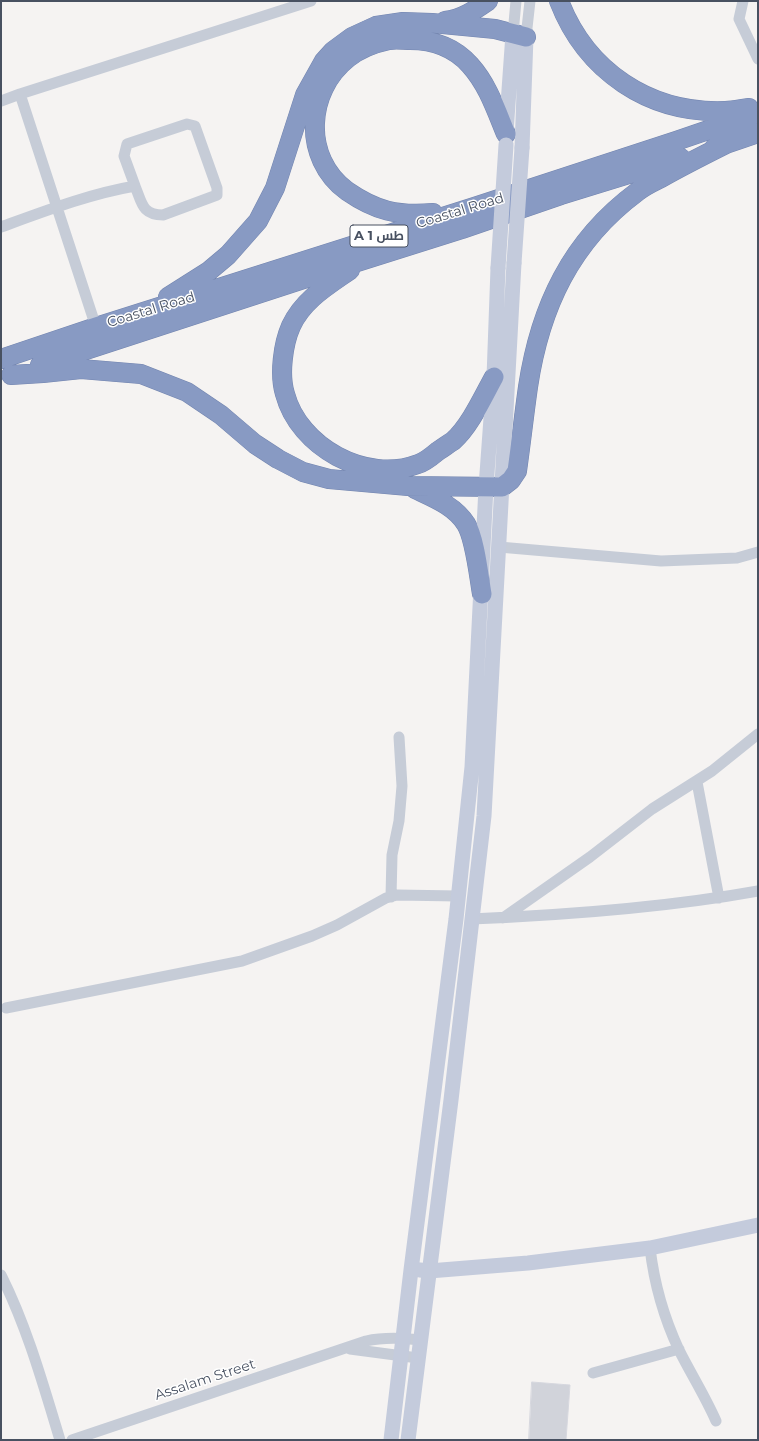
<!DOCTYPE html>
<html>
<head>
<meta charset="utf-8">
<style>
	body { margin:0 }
	#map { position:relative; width:759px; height:1441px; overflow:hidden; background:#f5f3f2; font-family:Montserrat,sans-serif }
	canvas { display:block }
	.frame { position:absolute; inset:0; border:2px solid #485161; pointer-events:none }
</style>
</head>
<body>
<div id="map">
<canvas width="759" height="1441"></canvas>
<div class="frame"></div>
</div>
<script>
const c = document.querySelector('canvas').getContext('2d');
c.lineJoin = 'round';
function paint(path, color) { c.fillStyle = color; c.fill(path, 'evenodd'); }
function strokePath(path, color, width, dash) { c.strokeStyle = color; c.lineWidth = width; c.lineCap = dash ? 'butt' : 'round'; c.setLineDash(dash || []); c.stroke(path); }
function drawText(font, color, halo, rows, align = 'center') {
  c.font = font + ' Montserrat,Cairo,sans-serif'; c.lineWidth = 3; c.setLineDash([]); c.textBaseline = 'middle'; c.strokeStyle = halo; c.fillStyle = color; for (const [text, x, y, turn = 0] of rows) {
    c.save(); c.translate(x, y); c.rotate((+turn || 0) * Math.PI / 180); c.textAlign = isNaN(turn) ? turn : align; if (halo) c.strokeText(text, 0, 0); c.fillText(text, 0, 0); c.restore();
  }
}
const building = new Path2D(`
	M532,1382L570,1385L566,1440H529Z`);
paint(building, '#d1d3da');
strokePath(building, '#d6d7de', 1);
const highway = new Path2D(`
	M559,1C586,71 649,114 725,111C733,111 741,109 749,108
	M445,21C462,19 475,10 488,1
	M714,148L758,133
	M433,213C397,216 376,211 347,191C302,158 306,91 348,58C359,49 375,43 389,40C396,39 404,40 410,40C433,40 454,47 470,65C488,85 496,110 506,134
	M350,270C327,286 303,300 291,326C283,344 279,375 285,394C299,447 366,484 418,464C425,462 432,456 438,451C443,448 448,444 453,441C470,426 483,397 494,377
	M168,297L209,271L228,255L258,221L275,188L305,95L324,61L333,51L352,37L376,26L403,22L432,23L495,29L526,37
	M1,359L96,327L474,207L676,141L758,113
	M40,365L313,276L462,229L561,195L681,158
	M11,375L43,373L81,369L141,374L187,392L221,415L255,444L278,459L303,472L329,479L408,486L502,487L511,480L517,471C521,443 524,415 528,387C540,307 571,241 637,192C644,186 653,182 661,178C682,166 704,155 726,144
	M415,489C434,498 455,506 466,524C475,538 479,577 482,594`);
strokePath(highway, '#7385af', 20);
strokePath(new Path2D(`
	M743,1L739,19L758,59
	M513,34L516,1
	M526,37L530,1
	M1,101L20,94
	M1,227C45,211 89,194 135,186C142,203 142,215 163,215L217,195V188L195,126L187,124L127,144L124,156L135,186
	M96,327L20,94L311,1
	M499,547L661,561L737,558L758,552
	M697,782L719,898
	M391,897L392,855L399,821L402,786L399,737
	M503,918L590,857L652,809L712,771L758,734
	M471,919C567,915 664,908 758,891
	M6,1008L242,961L312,936L337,925L386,898L397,895L458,896
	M650,1248C654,1282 664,1318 679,1350C691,1374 705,1396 716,1421
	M1,1275C27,1327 43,1384 60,1440
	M350,1349L418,1358
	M593,1373L679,1349
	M72,1440L366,1341C384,1337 403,1338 421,1340`), '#c6ccd7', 11);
strokePath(new Path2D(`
	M506,132L513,34
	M522,148L526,37
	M420,1270L429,1271L528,1263L650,1248L758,1225
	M391,1440L411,1270L456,919L472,767L486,487L494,377L498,268
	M408,1440L451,1100L484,816L514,263`), '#c4cbdc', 15);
strokePath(highway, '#889ac3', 19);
strokePath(new Path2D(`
	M514,263L522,148
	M498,268L506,145`), '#c4cbdc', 15);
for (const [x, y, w] of [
	[379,236,58]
]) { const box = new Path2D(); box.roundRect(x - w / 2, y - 11, w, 22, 3); c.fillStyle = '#fff'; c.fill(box); strokePath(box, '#485161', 1); }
drawText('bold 13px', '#485161', null, [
	["A 1 طس",379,236]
]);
drawText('14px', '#485161', '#fff', [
	["Coastal Road",460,211,-17],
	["Coastal Road",151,310,-17],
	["Assalam Street",205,1380,-18]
]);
</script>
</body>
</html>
